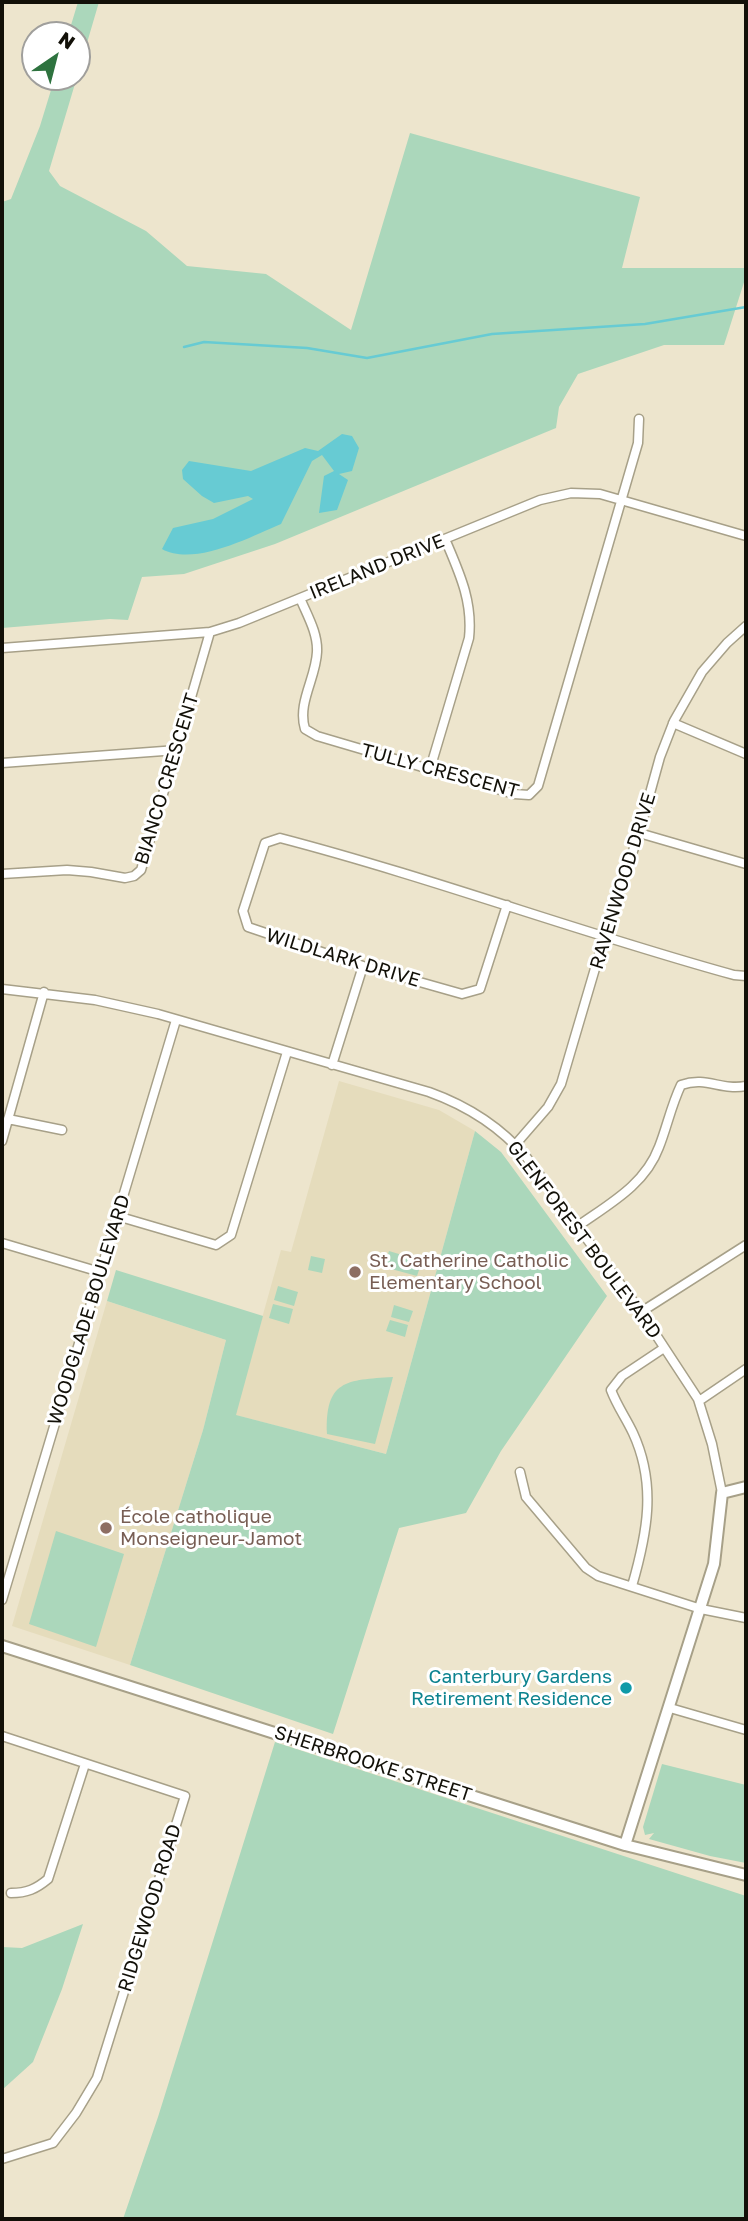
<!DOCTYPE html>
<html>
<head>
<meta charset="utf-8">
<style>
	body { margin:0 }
	#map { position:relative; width:748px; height:2221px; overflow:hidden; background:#ede5cd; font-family:"Golos Text",sans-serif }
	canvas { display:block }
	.frame { position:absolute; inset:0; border:4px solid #121008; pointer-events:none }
	.north { position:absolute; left:21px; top:21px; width:70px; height:70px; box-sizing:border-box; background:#fff; border:2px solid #a09f9c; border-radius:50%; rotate:35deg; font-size:19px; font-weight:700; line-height:28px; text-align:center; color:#121008 }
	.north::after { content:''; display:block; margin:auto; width:24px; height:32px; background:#2e733f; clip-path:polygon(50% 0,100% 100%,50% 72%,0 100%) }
</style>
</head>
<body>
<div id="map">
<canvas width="748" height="2221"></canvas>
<div class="frame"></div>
<div class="north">N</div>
</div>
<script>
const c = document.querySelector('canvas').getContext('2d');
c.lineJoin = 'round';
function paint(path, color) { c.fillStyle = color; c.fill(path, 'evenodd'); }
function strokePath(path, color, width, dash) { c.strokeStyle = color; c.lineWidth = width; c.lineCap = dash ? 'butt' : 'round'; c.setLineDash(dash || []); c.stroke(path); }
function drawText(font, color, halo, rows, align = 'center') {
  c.font = font + ' "Golos Text",sans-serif'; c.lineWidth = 6; c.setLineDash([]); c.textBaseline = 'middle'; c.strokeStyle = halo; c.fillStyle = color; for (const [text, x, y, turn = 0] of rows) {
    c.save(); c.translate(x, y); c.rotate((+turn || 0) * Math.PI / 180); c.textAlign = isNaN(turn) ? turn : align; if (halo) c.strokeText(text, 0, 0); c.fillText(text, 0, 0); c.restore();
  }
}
paint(new Path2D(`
	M339,1081L439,1110L475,1131L386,1454L235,1415L281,1250L291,1252Z
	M107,1301L226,1340L203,1430L130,1665L12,1626Z`), '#e5dcbc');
paint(new Path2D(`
	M78,2H99L77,77V35H68Z
	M55,77H77L49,171L60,186L146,231L187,266L266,274L351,330L410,133L640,197L622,268H746V276L724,345H664L578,374L559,407L556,428L275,544L184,574L142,577L128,620L110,619L2,628V202L11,199L40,126Z
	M475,1131L501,1152L607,1296L501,1451L466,1513L399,1528L333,1734L130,1665L203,1430L226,1340L107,1301L116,1270L263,1316L236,1415L386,1454Z
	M389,1251L422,1261L417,1276L384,1267Z
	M311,1256L325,1259L322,1273L308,1270Z
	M278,1286L298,1292L294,1306L274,1300Z
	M273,1304L293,1309L289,1324L269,1318Z
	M394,1305L413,1311L409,1322L391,1317Z
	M390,1320L408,1325L405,1337L386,1331Z
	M393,1377L375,1444L327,1434C325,1380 346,1380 393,1377Z
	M56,1531L124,1554L96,1647L29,1624Z
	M275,1742L746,1896V2219H123L158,2117Z
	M662,1764L746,1785V1863L710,1856L649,1839L654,1833L645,1835L643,1827Z
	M83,1924L62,1989L33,2062L2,2090V1947L22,1948Z`), '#abd7bb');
paint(new Path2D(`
	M342,434L352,436L359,448L352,471L339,474L348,480L337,510L319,513L324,476L334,471L322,455L312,461L281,524C250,537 194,567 162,549L173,528L213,519L253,499L248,496L214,503L202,496L183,479L182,470L189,461L251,471L305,448L318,451Z`), '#67cbd3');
strokePath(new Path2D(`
	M184,347L204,342L307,348L367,358L492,334L645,324L746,307`), '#67cbd3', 2.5);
const street = new Path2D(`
	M300,598C307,615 318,633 317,652C316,678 297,703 305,729L317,736L514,794L529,795L538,786L638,443L639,419
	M2,648L210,632L239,623L540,500L571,493L600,494L746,536
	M673,723L746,754
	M2,763L177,750
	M430,769L469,638C473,601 459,572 445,539
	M639,833L746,864
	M2,874L67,870L91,872L125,878L134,876L141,870L210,632
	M507,905L480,989L462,994L363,966L248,927L243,911L265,843L280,838C433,878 581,933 734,975L746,976
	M2,989L95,1000L158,1014L429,1092C468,1106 500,1126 527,1158L641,1312L698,1399L712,1444L722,1493
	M332,1065L363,966
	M8,1119L62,1130
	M2,1141L44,992
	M515,1145L548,1107L561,1084L604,938L639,833L660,757L674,721L702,672L727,643L746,626
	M117,1216L216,1245L231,1235L287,1052
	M578,1226C609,1204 645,1185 659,1147C667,1127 671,1106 681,1085C707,1076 721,1091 746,1086
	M2,1243L100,1272
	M641,1312L746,1245
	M699,1401L746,1369
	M520,1472L526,1497L586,1568L598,1576L701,1609L746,1618
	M632,1586C647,1534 657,1485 633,1433C626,1418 617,1406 611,1390L622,1376L664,1348
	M2,1600L176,1020
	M670,1708L746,1730
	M2,1736L185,1796L97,2078L76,2113L53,2143L2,2159
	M11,1893C27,1893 36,1889 48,1879L85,1764`);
const secondary = new Path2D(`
	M2,1646L625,1845L746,1875
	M625,1845L714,1564L722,1493L746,1487`);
strokePath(street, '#a7a088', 11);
strokePath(secondary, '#a7a088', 14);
strokePath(street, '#fff', 8);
strokePath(secondary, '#fff', 10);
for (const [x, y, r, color] of [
	[355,1272,7,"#8d6e63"],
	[106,1528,7,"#8d6e63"],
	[626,1688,7,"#0f9aa8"]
]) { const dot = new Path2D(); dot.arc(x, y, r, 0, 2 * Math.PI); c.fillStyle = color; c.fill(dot); strokePath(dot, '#fff', 2.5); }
drawText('19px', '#121008', '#fff', [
	["IRELAND DRIVE",377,567,-22],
	["TULLY CRESCENT",440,771,15],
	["BIANCO CRESCENT",167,779,-73],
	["RAVENWOOD DRIVE",623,881,-73],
	["WILDLARK DRIVE",343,958,17],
	["GLENFOREST BOULEVARD",584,1240,53],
	["WOODGLADE BOULEVARD",89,1310,-73],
	["SHERBROOKE STREET",373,1764,18],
	["RIDGEWOOD ROAD",150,1908,-73]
]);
drawText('19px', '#785e54', '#fff', [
	["St. Catherine Catholic",369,1261],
	["Elementary School",369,1283],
	["École catholique",120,1517],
	["Monseigneur-Jamot",120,1539]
], 'left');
drawText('19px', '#0d838f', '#fff', [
	["Canterbury Gardens",612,1677],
	["Retirement Residence",612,1699]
], 'right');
</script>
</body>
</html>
